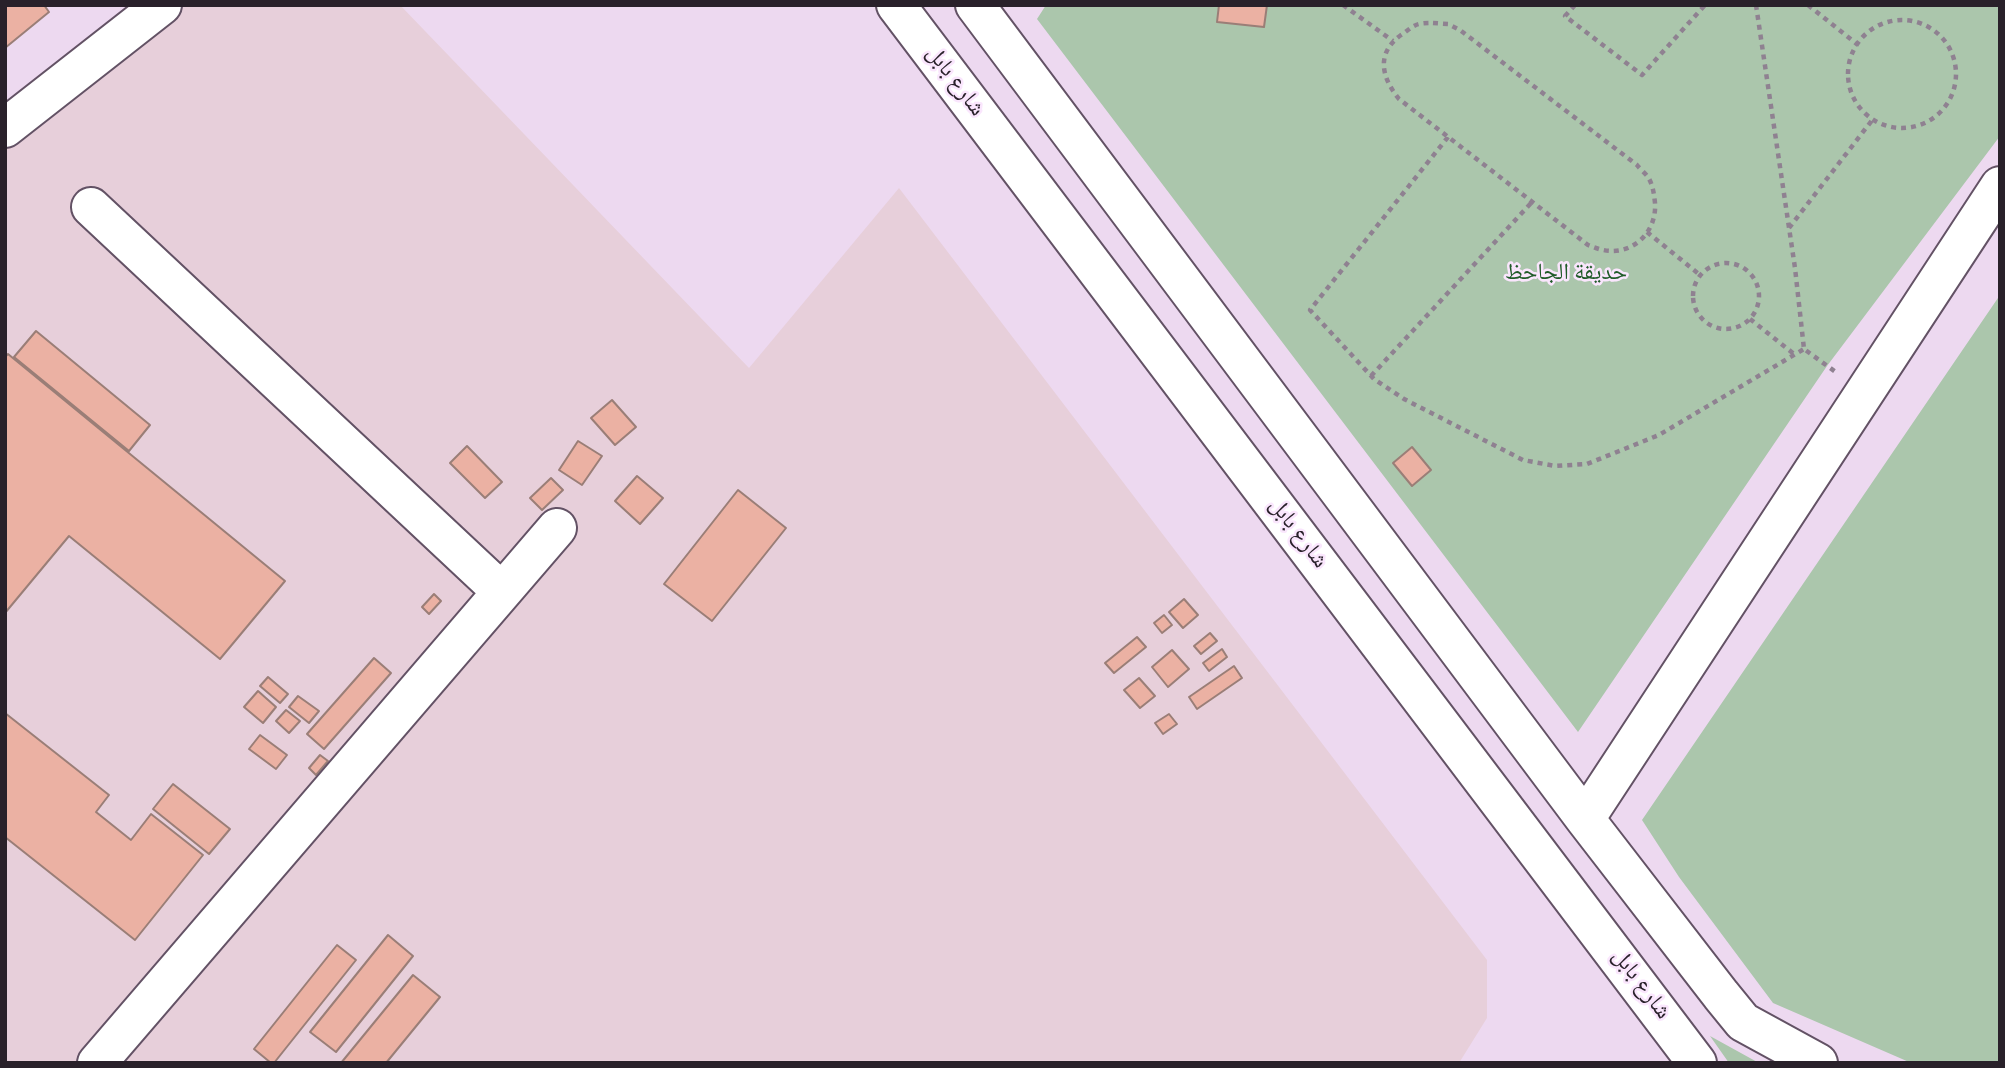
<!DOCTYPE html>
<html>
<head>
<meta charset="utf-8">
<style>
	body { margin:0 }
	#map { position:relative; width:2005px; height:1068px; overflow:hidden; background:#edd9f0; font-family:Overpass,sans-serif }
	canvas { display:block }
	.frame { position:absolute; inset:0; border:7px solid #29212a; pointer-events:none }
</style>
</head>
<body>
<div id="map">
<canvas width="2005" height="1068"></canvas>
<div class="frame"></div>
</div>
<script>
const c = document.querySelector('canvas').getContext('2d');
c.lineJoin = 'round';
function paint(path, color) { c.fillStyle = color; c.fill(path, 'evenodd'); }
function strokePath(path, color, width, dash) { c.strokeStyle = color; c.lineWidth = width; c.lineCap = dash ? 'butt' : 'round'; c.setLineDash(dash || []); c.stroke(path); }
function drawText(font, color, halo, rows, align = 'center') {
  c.font = font + ' Overpass,"Noto Naskh Arabic",sans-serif'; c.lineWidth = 5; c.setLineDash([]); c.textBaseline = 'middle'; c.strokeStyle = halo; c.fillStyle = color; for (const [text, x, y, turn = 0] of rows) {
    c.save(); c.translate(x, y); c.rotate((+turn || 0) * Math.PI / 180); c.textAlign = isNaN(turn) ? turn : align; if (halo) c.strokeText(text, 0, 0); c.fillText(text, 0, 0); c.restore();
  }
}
paint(new Path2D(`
	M162,5H400L749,368L899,188L1487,960V1018L1459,1063H5V128Z`), '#e7cfda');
paint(new Path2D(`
	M1046,5H2000V136L1827,366L1578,732L1037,19Z
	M2000,295V1061L1909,1062L1773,1003L1679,877L1642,820Z
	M1710,1036L1759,1063H1729Z`), '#abc6ac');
const building = new Path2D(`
	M5,5H44L49,12L5,48Z
	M1219,5H1267L1264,27L1217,22Z
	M36,331L150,425L129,451L14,357Z
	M8,354L285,581L220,659L69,536L5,613V357Z
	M612,400L636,427L615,445L591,418Z
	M578,441L602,456L582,485L559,470Z
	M467,446L502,482L485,498L450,463Z
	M1412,447L1431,470L1412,486L1393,463Z
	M637,476L663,498L640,524L615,501Z
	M551,478L563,490L542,510L530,498Z
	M738,490L786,528L712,621L664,584Z
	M434,594L441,601L429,614L422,607Z
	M1184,599L1198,615L1183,628L1169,612Z
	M1164,615L1172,625L1162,633L1154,623Z
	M1210,633L1217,641L1201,654L1194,646Z
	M1137,637L1146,647L1114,673L1105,663Z
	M1222,649L1227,657L1209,671L1203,663Z
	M1172,650L1189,669L1168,687L1152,667Z
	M374,658L391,673L324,749L307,734Z
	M1234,666L1242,678L1197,709L1189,697Z
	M268,677L288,694L280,703L260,686Z
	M1139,678L1155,696L1140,708L1124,690Z
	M258,691L276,707L263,723L244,707Z
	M298,696L319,711L309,723L289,707Z
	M286,710L300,721L289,733L276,721Z
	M5,713L109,795L96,812L131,840L151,814L203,855L135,940L5,837Z
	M1169,714L1177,724L1163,734L1155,723Z
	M260,735L287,755L276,769L249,749Z
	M320,755L328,761L316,775L309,768Z
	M173,784L230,829L209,854L153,809Z
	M388,935L413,956L336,1052L310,1032Z
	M337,945L356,960L274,1063H271L254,1049Z
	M413,975L440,997L386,1063H341Z`);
paint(building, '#ebb1a3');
strokePath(building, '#9a7e77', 2);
const minor = new Path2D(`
	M896,5L1697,1063
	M975,5L1585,819L1721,995L1743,1022L1818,1063
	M5,128L162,5
	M91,207L502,592
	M1585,819L2000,186
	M97,1063L557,528`);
strokePath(minor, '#635265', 42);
strokePath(new Path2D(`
	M1343,5L1393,41
	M1575,5L1565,16L1642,75L1705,5
	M1756,5L1795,268L1804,349L1837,373
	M1808,5L1858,45
	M1848 74a54 54 0 1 1 108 0a54 54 0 1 1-108 0Z
	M1433,23L1448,24L1460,30L1637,165C1640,169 1645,173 1648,177C1653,185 1654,194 1655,203C1657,232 1633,256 1603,250C1598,249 1593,247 1588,245L1399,99C1381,77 1376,53 1401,35C1406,32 1411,27 1416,25C1421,23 1427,23 1433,23Z
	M1448,137L1310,310L1374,379L1404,399L1523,460L1555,466L1587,464L1659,435L1804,349
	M1789,228L1873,119
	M1647,232L1700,275
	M1693 296a33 33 0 1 1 66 0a33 33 0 1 1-66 0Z
	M1750,319L1794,354
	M1371,376L1532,202`), '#8f8191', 4.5, [5, 5]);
strokePath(minor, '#fff', 38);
drawText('23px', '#29212a', '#fae6fd', [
	["شارع بابل",954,82,53],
	["شارع بابل",1297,534,53],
	["شارع بابل",1640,985,53]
]);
drawText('23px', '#1f5b28', '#fae6fd', [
	["حديقة الجاحظ",1566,274]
]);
</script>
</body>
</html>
